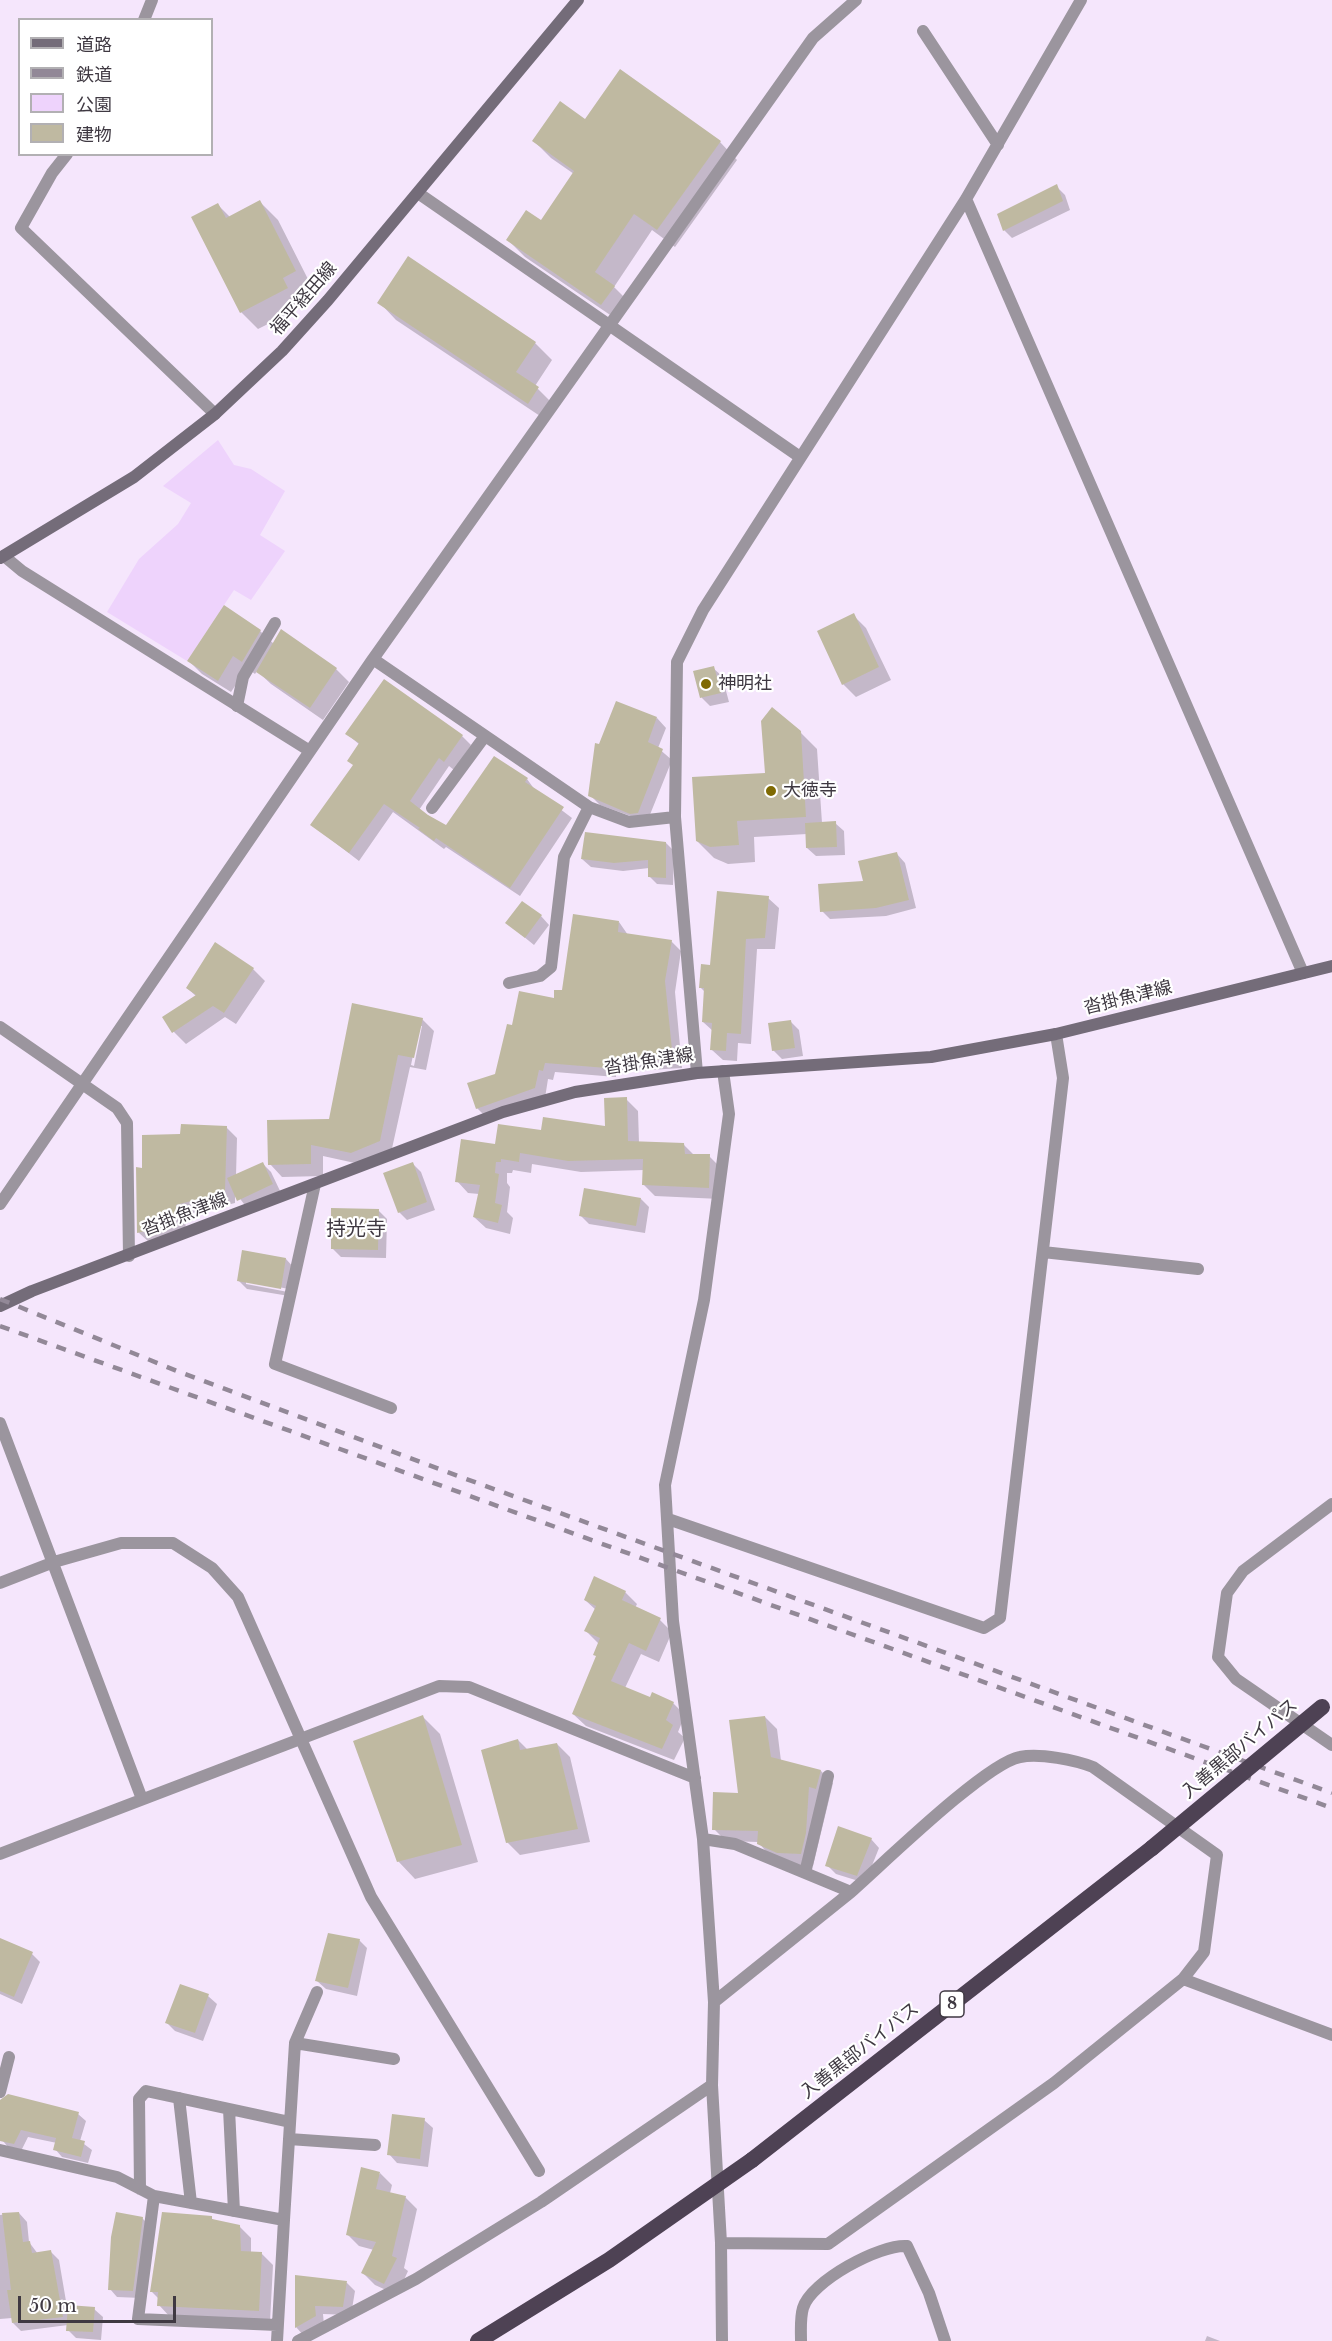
<!DOCTYPE html>
<html>
<head>
<meta charset="utf-8">
<style>
	body { margin:0 }
	#map { position:relative; width:1332px; height:2341px; overflow:hidden; background:#f5e6fc; font-family:"Libre Baskerville","Noto Sans JP",serif }
	canvas { display:block }
	.legend { position:absolute; left:18px; top:18px; width:195px; height:138px; box-sizing:border-box; background:#fff; border:2px solid #b2b0b3; margin:0; padding:8px 10px; list-style:none; font-size:18px; color:#3f3942 }
	.legend li { display:flex; align-items:center; gap:12px; height:30px }
	.legend b { width:30px; border:2px solid #b2b0b3 }
	.scale { position:absolute; left:18px; top:2296px; width:158px; height:27px; box-sizing:border-box; border:3px solid #3f3942; border-top:0; padding-left:8px; font-size:18px; line-height:21px; white-space:nowrap; color:#3f3942; -webkit-text-stroke:4px #fff; paint-order:stroke }
</style>
</head>
<body>
<div id="map">
<canvas width="1332" height="2341"></canvas>
<ul class="legend">
<li><b style="height:8px;background:#746c79"></b>道路</li>
<li><b style="height:8px;background:#928897"></b>鉄道</li>
<li><b style="height:16px;background:#eed3fc"></b>公園</li>
<li><b style="height:16px;background:#bfb9a1"></b>建物</li>
</ul>
<div class="scale">50 m</div>
</div>
<script>
const c = document.querySelector('canvas').getContext('2d');
c.lineJoin = 'round';
function paint(path, color) { c.fillStyle = color; c.fill(path, 'evenodd'); }
function strokePath(path, color, width, dash) { c.strokeStyle = color; c.lineWidth = width; c.lineCap = dash ? 'butt' : 'round'; c.setLineDash(dash || []); c.stroke(path); }
function drawText(font, color, halo, rows, align = 'center') {
  c.font = font + ' "Libre Baskerville","Noto Sans JP",serif'; c.lineWidth = 4.5; c.setLineDash([]); c.textBaseline = 'middle'; c.strokeStyle = halo; c.fillStyle = color; for (const [text, x, y, turn = 0] of rows) {
    c.save(); c.translate(x, y); c.rotate((+turn || 0) * Math.PI / 180); c.textAlign = isNaN(turn) ? turn : align; if (halo) c.strokeText(text, 0, 0); c.fillText(text, 0, 0); c.restore();
  }
}
paint(new Path2D(`
	M218,440L234,465L251,469L285,491L260,535L285,551L251,600L234,590L187,661L107,612L139,559L178,524L191,503L163,486Z`), '#eed3fc');
paint(new Path2D(`
	M621,71L720,142L737,160L675,247L652,230L614,287L631,304L619,321L525,257L508,240L542,222L574,174L551,158L534,141L585,121Z
	M1056,186L1065,195L1070,210L1012,238L1004,230Z
	M260,202L278,220L313,289L299,296L304,306L258,329L241,312L217,204L230,217Z
	M379,302L535,343L552,360L535,386L555,406L546,420L396,320Z
	M224,607L260,631L274,644L281,631L336,669L349,682L323,720L271,684L257,671L255,674L247,668L231,692L202,674L189,661Z
	M853,615L866,628L891,680L856,697L843,684Z
	M713,668L722,676L729,702L710,706L702,698L695,672Z
	M657,718L666,728L658,748L672,760L647,822L600,805L590,795L600,746Z
	M800,732L817,749L822,823H835L844,831L845,855L816,856L807,848V834L754,837L755,862L728,864L714,858L697,841L766,774Z
	M347,734L462,736L471,745L454,770L449,766L419,810L447,827L527,779L535,790L572,818L520,896L446,847L444,849L393,812L359,861L312,825L354,766L360,745Z
	M666,843L674,851L673,885L657,884L649,876V868L623,871L591,867L582,859Z
	M897,854L905,863L916,908L886,916L830,919L822,911L865,882Z
	M768,898L779,908L775,949H757L751,1044L738,1043L737,1061L723,1060L712,1050L713,1031L703,1022L705,992L700,987L711,967Z
	M541,916L549,925L534,945L507,923Z
	M619,922L628,935L671,941L681,951L675,992L682,1068L616,1072V1077L555,1072L553,1080L548,1079L545,1098L487,1118L477,1108L496,1075L513,1027L555,1000Z
	M253,969L265,981L236,1024L225,1017L186,1044L174,1032L164,1018L196,996L187,988Z
	M422,1019L434,1031L426,1070L410,1067L391,1153L364,1165L323,1156V1176L282,1177L270,1164L330,1120ZM419,1026H422L414,1066L411,1065Z
	M791,1022L799,1030L803,1056L782,1059L773,1050Z
	M626,1099L638,1111L639,1143L684,1145L695,1156H709L721,1168L720,1199L655,1196L643,1184L644,1170L581,1172L532,1164L531,1173L513,1170L512,1173H507V1183L510,1187L507,1212L513,1218L510,1234L486,1228L474,1217L479,1194L468,1193L457,1181L496,1146L543,1132L606,1128Z
	M226,1127L237,1138L236,1176L263,1164L271,1172L281,1193L247,1208L235,1192V1203L185,1215L186,1234L149,1242L138,1232L144,1169Z
	M413,1164L421,1172L435,1210L407,1220L399,1212Z
	M641,1199L649,1207L645,1233L589,1224L581,1216Z
	M378,1210L387,1219L386,1258L341,1257L332,1248Z
	M286,1259L294,1268L289,1296L247,1289L238,1280ZM246,1281L289,1289L288,1292L246,1284Z
	M625,1592L637,1604L635,1608L660,1620L672,1632L659,1662L641,1654L625,1688L651,1699L673,1703L685,1715L678,1732L685,1738L674,1760L586,1726L573,1714L597,1657L599,1644L586,1631L596,1610L585,1600Z
	M423,1717L440,1734L478,1862L415,1879L398,1861Z
	M765,1717L777,1729L781,1761L821,1771L833,1783L813,1866L790,1864L770,1856L758,1842L726,1841L714,1829L739,1794Z
	M518,1740L528,1750L557,1744L570,1757L590,1842L520,1855L507,1842Z
	M871,1839L879,1848L865,1883L836,1874L827,1865Z
	M359,1940L367,1948L357,1996L326,1989L317,1981Z
	M0,1950L32,1954L40,1962L22,2004L0,1994Z
	M208,1996L217,2004L203,2041L175,2031L167,2023Z
	M10,2096L78,2114L86,2121L80,2141L92,2150L88,2163L62,2157L55,2149L57,2143L28,2137L21,2151L9,2148L2,2140Z
	M424,2120L433,2128L428,2167L397,2163L389,2154Z
	M380,2173L392,2185L390,2193L405,2197L417,2209L404,2268L408,2271L397,2295L375,2285L363,2273L374,2250L359,2246L347,2234Z
	M19,2213L27,2222L29,2242L38,2254L51,2252L59,2260L67,2307L94,2309L103,2317L101,2340L76,2338L68,2330V2325L21,2331L13,2323L12,2318L0,2319V2215Z
	M142,2218L150,2226L141,2298L117,2297L110,2289Z
	M211,2218L215,2221L239,2226L251,2238V2253H261L273,2265L270,2322L170,2317L159,2305V2299L151,2291Z
	M297,2277L347,2283L355,2291L351,2315L323,2314L324,2325L304,2336L296,2327Z
	M1207,2336L1220,2341H1205Z`), '#0003');
paint(new Path2D(`
	M620,69L721,141L657,230L634,214L595,272L615,286L601,305L506,240L526,210L541,220L574,171L532,141L560,101L585,119Z
	M1057,184L1063,201L1003,231L997,214Z
	M260,200L296,271L283,278L288,288L240,313L191,217L218,203L226,218Z
	M408,256L536,342L516,372L539,387L528,404L377,303Z
	M224,605L261,630L242,662L233,656L218,681L187,661Z
	M854,613L879,667L842,685L817,631Z
	M281,629L337,668L310,708L256,672Z
	M714,666L721,693L700,698L693,671Z
	M384,679L463,735L444,762L439,758L410,801L428,815L446,825L494,756L528,778L525,782L564,807L510,888L436,838L434,841L418,829L420,828L384,804L349,853L310,825L353,765L347,761L359,743L345,734Z
	M616,701L657,717L648,742L663,749L638,813L630,814L588,796L595,743L599,744Z
	M772,707L801,731L806,817L737,821L739,845L710,847L696,841L692,777L765,773L761,721Z
	M836,821L837,847L806,848L805,823Z
	M585,832L666,842V878L648,877V860L614,863L581,859Z
	M897,852L909,900L876,908L820,912L818,884L863,881L858,861Z
	M717,891L769,896L765,938L746,939L741,1034L727,1033L726,1051L710,1050L712,1023L702,1022L704,988H699L701,964L710,965Z
	M522,901L542,915L525,938L505,923Z
	M573,914L619,921L618,932L672,940L665,981L673,1059L606,1062V1068L545,1063L543,1071L539,1070L535,1088L476,1109L467,1083L495,1074L507,1024L512,1025L519,991L554,998V990H562Z
	M215,942L254,968L224,1013L213,1006L172,1033L162,1017L196,995L186,988Z
	M352,1003L423,1018L414,1058L398,1055L380,1141L351,1153L311,1145V1164L268,1165L267,1120L329,1119Z
	M791,1020L795,1048L772,1051L768,1023Z
	M627,1097L628,1141L684,1143L685,1154H710L709,1188L642,1185L643,1159L568,1161L520,1153L519,1162L501,1159V1162H496L495,1173L499,1174L495,1203L502,1205L498,1223L473,1217L480,1185L455,1182L461,1139L495,1144L498,1124L541,1130L543,1117L605,1126L604,1098Z
	M181,1124L227,1126L225,1192L176,1205V1224L137,1233L136,1167L142,1168V1135L180,1134Z
	M263,1162L273,1184L237,1201L227,1178Z
	M413,1162L427,1202L398,1213L383,1173Z
	M584,1188L641,1198L636,1226L579,1216Z
	M331,1208L379,1209L378,1250L331,1249Z
	M242,1250L286,1258L281,1289L237,1281Z
	M594,1576L626,1591L622,1600L661,1618L646,1651L629,1643L611,1681L650,1697L652,1692L674,1702L666,1720L673,1725L662,1749L572,1714L596,1656L593,1655L600,1638L584,1631L596,1606L584,1600Z
	M423,1715L462,1845L397,1862L353,1741Z
	M765,1716L771,1757L821,1770L816,1789L809,1787L806,1833L801,1854L777,1853L757,1844L758,1831L712,1830L713,1792L738,1793L729,1720Z
	M518,1739L520,1750L557,1743L578,1829L506,1843L481,1750Z
	M838,1826L872,1838L857,1876L825,1866Z
	M328,1933L360,1939L348,1988L315,1981Z
	M0,1938L33,1952L14,1997L0,1991Z
	M180,1984L209,1994L195,2033L165,2023Z
	M8,2094L79,2112L72,2138L85,2141L81,2157L53,2150L56,2138L21,2130L14,2144L0,2141V2100Z
	M392,2114L425,2118L420,2159L387,2155Z
	M361,2167L380,2172L376,2189L406,2196L392,2256L397,2258L384,2284L361,2273L376,2242L346,2235Z
	M19,2212L23,2242L30,2241L32,2253L51,2250L63,2317L12,2323L7,2290H11L2,2213Z
	M116,2212L143,2217L133,2291L108,2290L111,2237Z
	M162,2212L212,2216V2219L240,2225L241,2251L262,2252L259,2311L157,2306L158,2292H150Z
	M295,2275L347,2281L343,2307L315,2306L316,2316L295,2328Z
	M68,2305L95,2307L93,2332L66,2331Z`), '#bfb9a1');
strokePath(new Path2D(`
	M237,706L243,677L275,623`), '#9b959e', 12);
strokePath(new Path2D(`
	M144,20L152,0
	M923,31L998,145
	M67,154L52,173L21,228L215,414
	M418,193L800,457
	M966,199L1303,973
	M4,556L22,571L310,751L373,659
	M432,808L485,736
	M675,817L629,822L589,807L373,659L813,38L856,0
	M509,983L540,976L551,967L564,857L589,807
	M0,1027L117,1108L127,1123L129,1256
	M697,1073L675,817L677,662L703,610L966,199L1081,0
	M315,1184L275,1364L391,1408
	M0,1204L310,751
	M1043,1252L1198,1269
	M0,1423L142,1799
	M1332,1504L1243,1571L1227,1593L1218,1657L1236,1679L1332,1745
	M668,1519L984,1628L1000,1618L1063,1078L1056,1034
	M0,1583L54,1562L121,1543H173L212,1568L238,1597L371,1897L539,2171
	M703,1839L735,1844L851,1892C883,1864 986,1763 1020,1757C1040,1753 1075,1760 1093,1767L1217,1855L1204,1952L1183,1979L1332,2035
	M0,1854L439,1686L469,1687L695,1778
	M805,1873L828,1776
	M714,2002L851,1892
	M295,2043L394,2059
	M0,2092L9,2057
	M179,2098L191,2203
	M229,2109L234,2211
	M289,2139L375,2145
	M0,2150L117,2177L154,2196L284,2220L277,2341
	M140,2189L139,2099L146,2091L290,2122
	M154,2196L138,2319L277,2325
	M284,2220L295,2043L317,1992
	M721,2243L828,2244L1054,2083L1183,1979
	M298,2341L416,2279L541,2202L712,2085
	M722,2341L721,2243L712,2085L714,2002L703,1839L673,1621L665,1485L704,1300L729,1114L723,1071
	M801,2341C801,2331 800,2318 803,2308C811,2281 880,2244 907,2246L929,2293L945,2341`), '#9b959e', 12);
strokePath(new Path2D(`
	M0,558L134,477L215,414L282,351L328,300L578,0
	M0,1306L32,1291L503,1112L575,1092L697,1073L931,1057L1056,1034L1332,966`), '#746c79', 12);
strokePath(new Path2D(`
	M752,2160L1152,1848`), '#4e4254', 16);
strokePath(new Path2D(`
	M0,1299L177,1371L458,1476L1332,1793
	M0,1326L1332,1808`), '#928897', 4.5, [10, 10]);
strokePath(new Path2D(`
	M1152,1848L1322,1707
	M478,2341L609,2260L752,2160`), '#4e4254', 16);
for (const [x, y, r, color] of [
	[706,684,6,"#7f6a03"],
	[771,791,6,"#7f6a03"]
]) { const dot = new Path2D(); dot.arc(x, y, r, 0, 2 * Math.PI); c.fillStyle = color; c.fill(dot); strokePath(dot, '#fff', 2); }
for (const [x, y, w] of [
	[952,2004,24]
]) { const box = new Path2D(); box.roundRect(x - w / 2, y - 13, w, 26, 4.5); c.fillStyle = '#fff'; c.fill(box); strokePath(box, '#3f3942', 1.5); }
drawText('bold 16px', '#3f3942', null, [
	["8",952,2004]
]);
drawText('18px', '#3f3942', '#fff', [
	["福平経田線",304,299,-49],
	["沓掛魚津線",1128,998,-14],
	["沓掛魚津線",649,1062,-9],
	["沓掛魚津線",185,1215,-21],
	["入善黒部バイパス",1240,1749,-40],
	["入善黒部バイパス",860,2051,-38]
]);
drawText('18px', '#3f3942', '#fff', [
	["神明社",718,684],
	["大徳寺",783,791]
], 'left');
drawText('20px', '#3f3942', '#fff', [
	["持光寺",356,1229]
]);
</script>
</body>
</html>
